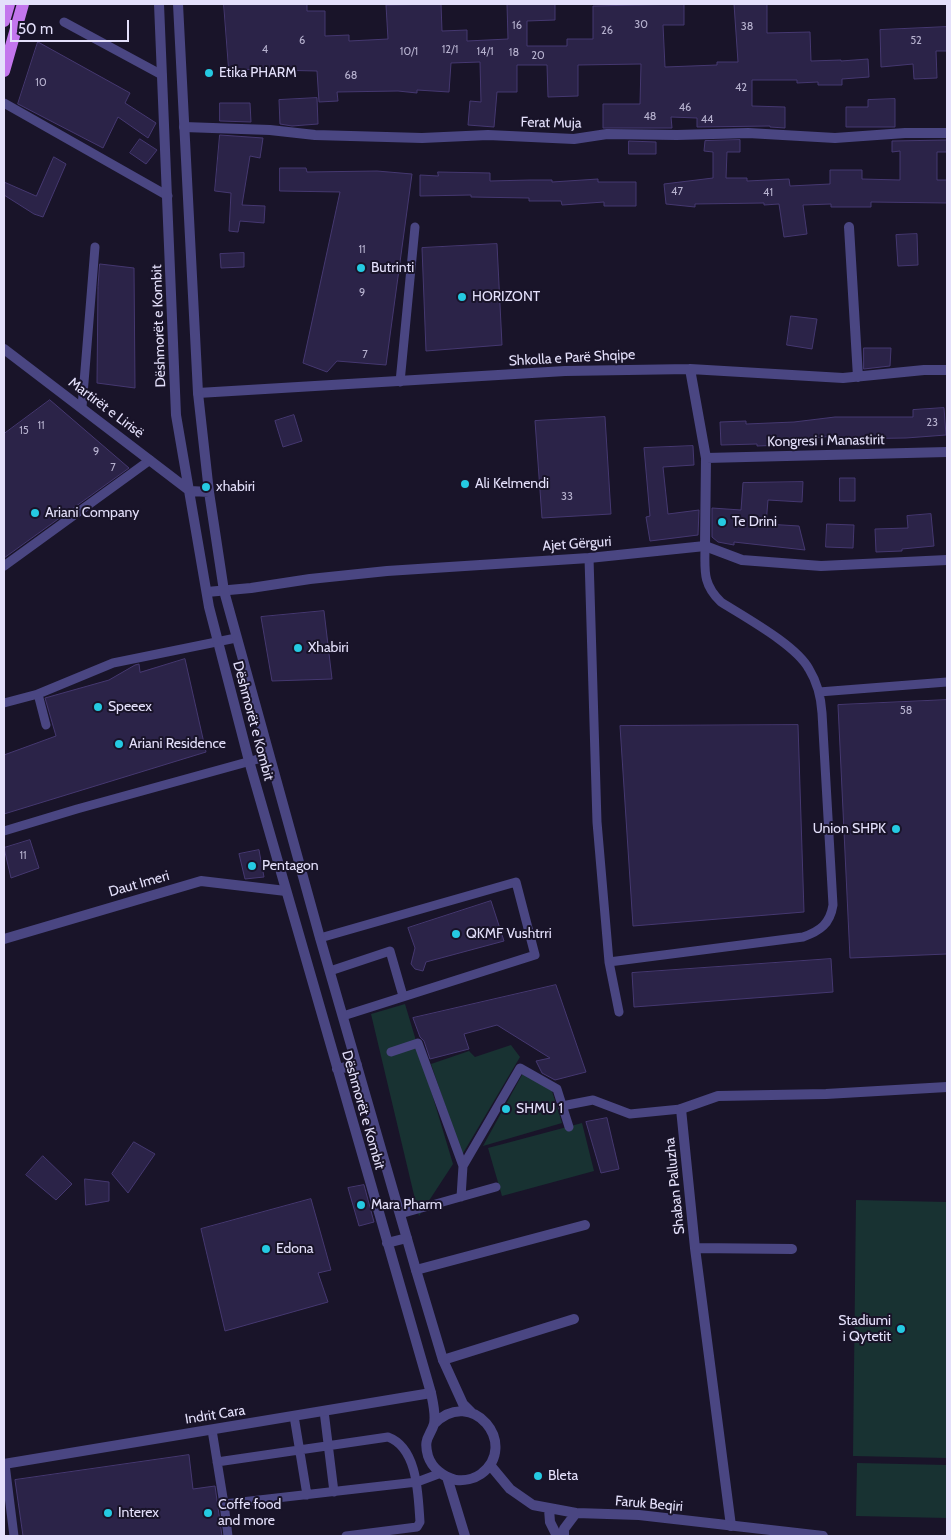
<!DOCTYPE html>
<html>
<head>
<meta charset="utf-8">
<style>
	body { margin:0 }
	#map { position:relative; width:951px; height:1540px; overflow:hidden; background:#191429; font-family:Cabin,sans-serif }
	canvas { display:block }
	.frame { position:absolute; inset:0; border:5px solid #e4e0fb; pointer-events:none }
	.scale { position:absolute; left:10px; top:20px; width:119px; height:22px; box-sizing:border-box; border:2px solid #e4e0fb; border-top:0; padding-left:6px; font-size:15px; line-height:18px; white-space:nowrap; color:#e4e0fb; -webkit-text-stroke:4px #191429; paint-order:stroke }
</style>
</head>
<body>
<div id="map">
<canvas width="951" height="1540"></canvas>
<div class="frame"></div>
<div class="scale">50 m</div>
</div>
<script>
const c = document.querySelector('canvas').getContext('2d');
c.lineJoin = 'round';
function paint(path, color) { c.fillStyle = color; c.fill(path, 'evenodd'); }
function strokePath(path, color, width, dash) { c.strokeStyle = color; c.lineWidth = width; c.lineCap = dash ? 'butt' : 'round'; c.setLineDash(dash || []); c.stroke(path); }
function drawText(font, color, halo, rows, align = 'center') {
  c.font = font + ' Cabin,sans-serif'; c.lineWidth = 4; c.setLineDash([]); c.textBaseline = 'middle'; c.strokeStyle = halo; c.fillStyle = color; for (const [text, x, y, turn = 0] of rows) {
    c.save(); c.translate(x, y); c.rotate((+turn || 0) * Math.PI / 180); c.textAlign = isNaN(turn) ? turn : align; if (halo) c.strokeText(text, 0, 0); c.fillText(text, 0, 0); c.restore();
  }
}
paint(new Path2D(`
	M405,1004L453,1164L419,1216L371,1014Z
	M511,1045L520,1057L462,1155L431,1064L469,1051L475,1057Z
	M523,1073L552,1091L562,1123L483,1146Z
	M582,1123L594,1171L502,1196L488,1148Z
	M856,1200L947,1202V1458L853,1456Z
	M857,1463L947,1465V1518L856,1516Z`), '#183232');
const building = new Path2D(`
	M224,4H307V11H325V36L349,35V41L388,39L386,5L441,4L442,31L467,30V41L508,39L507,4H555V20L527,21V46H567V39H593V6L684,4V25H663L665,67L717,65V62H738L734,4H767V33L810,32L811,61L841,60V61L868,59L869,77L842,79V85H818V82L797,83V80H752V106L785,107V128L770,127V126L697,127V118L671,117L672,128H603V104H640L641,64L578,65V96L548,97L547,65H517V92H497L494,127L468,125L470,101L481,102L480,62L451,63L449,92L417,90V93L398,91L337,92L338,101L319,102L317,71L229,69Z
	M947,27V51H936L937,78L914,79L913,64L881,67L880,30Z
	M38,42L130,93L125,103L156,123L148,138L118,117L103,148L18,104Z
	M317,98L318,124L292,126L280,124L279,100Z
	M895,99V127H846V107H868V100Z
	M220,103H250L251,122L220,121Z
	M220,135L263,138L260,158L250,156L242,205L265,206L264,223L240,221L238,232L229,231L231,193L215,191Z
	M140,139L157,150L146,164L130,153Z
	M740,140V152H727L726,178H747V181L789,179L790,186L830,184V170H862V179L900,180V151L892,152V141L947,140V152H937V180H947V203L871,202V207H831V204L803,205L807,234L784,237L779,204L764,205V203L695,204V207L666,204L664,184L713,178V152L704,151L705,141Z
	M629,141L656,142V154H629Z
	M54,157L66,164L43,217L34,214L4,195V182L36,196Z
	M280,168H306L307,172L377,171L412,174L386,365L337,361L327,372L303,363L340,192L280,191Z
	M438,172L490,173V181L529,180H552V182L598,179V182H636V206H604V202L562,205L561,201H529V198L471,197V195L420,196V175L438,176Z
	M917,234L918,265L898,266L896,235Z
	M497,244L502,345L426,351L422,248Z
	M244,253V267L221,268L220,254Z
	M100,264L134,268L135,388L97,383L98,287Z
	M791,316L817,319L812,349L787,345Z
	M864,348H891L890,366L864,369Z
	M50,400L129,468L4,558V434Z
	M944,408L946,435L906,438L836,439V436L783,440L784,445L757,446V444L721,445L720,422L746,421V424L794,422L835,417H913V410Z
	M294,415L302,441L283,447L275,421Z
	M605,417L611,514L542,518L535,421Z
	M693,446L694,465L663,467L668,514L699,510L698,535L650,541L646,517L650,516L644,448Z
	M840,478H855V501H840Z
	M803,482L802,502L768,500L766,524L799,526L805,550L734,542V545L718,542L712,537V508L741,510L743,483Z
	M931,514L934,546L902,549V551L876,552L875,529L908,528L907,516Z
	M827,524L854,525L853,548L826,547Z
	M324,611L332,679L272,681L261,617Z
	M185,659L206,752L4,814V755L56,736L45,698L109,680L135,665L139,664L140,672Z
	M947,700V954L850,958L838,705Z
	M798,725L804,912L633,926L620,726Z
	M30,840L39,868L11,878L4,848Z
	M259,850L264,877L245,879L239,854Z
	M491,901L504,941L426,962L423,971L415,969L411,964L415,948L408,928Z
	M831,959L833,992L634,1007L632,973Z
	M556,985L586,1072L555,1080L542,1073L536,1061L550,1058L497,1025L464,1034L469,1049L430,1059L424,1041L420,1037L413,1018Z
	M607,1118L619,1169L601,1173L586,1122Z
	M134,1142L155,1154L128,1193L112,1174Z
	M43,1156L72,1184L56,1200L26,1175Z
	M85,1179L109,1182V1201L86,1205Z
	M364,1185L374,1222L359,1226L348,1188Z
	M311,1199L331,1270L318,1273L328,1302L225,1331L201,1229Z
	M189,1455L193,1489L215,1486L222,1536H23L15,1480Z`);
paint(building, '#2b2348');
strokePath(building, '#453870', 1);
strokePath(new Path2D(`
	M64,22L162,75
	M4,103L168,196
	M400,382L415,227
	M82,407L95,247
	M589,558L597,822L609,962L619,1012
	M4,566L150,460
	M819,692L947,682
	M38,694L113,663L236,638
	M4,703L38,694L46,725
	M4,831L77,809L269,756
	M320,938L516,882L535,955L343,1016
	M609,962L803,937C820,931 830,924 833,905L822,713C821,697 817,682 809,669C796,645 746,618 721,602C702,584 705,570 705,546
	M330,971L390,951L403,996
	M391,1052L418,1043L463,1166L461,1197
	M562,1106L593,1100L630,1114L681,1109
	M463,1166L520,1068L557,1089L569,1127
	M400,1214L496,1187
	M324,1411L334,1492
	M294,1416L307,1495
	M212,1430L224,1504L228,1536
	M217,1462L388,1437C418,1448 418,1495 420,1522L417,1527L346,1536
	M5,1464L14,1536
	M224,1504L417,1482L441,1473`), '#4a4682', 9);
strokePath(new Path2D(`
	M184,127L270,130L315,135L422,138L488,135L574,139L607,134L677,135L748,133L835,138L905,133H947
	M849,227L858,377
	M690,369L706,458L947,452
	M198,393L565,371L690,369L843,378L924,370H947
	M705,546L706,458
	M207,592L251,588L310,579L387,571L589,558L705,546L742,560L821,566L947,560
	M4,939L201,881L286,891
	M695,1248L792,1249
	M416,1270L585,1225
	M443,1360L574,1319
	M4,1464L431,1393
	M731,1526L695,1248L681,1109L718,1096L826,1094L947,1087`), '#4a4682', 10);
strokePath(new Path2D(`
	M159,4L176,415L209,607L249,761L431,1393C433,1403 436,1414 434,1424C430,1437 423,1438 428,1456C432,1468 443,1477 456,1480C464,1481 474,1479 481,1474C520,1445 472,1385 434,1424
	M178,4L198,393L209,492L224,591L320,938L416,1270L443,1360L463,1404L471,1412
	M4,349L190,491L209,492
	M337,1069L357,1065
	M387,1243L407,1238
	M490,1465L510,1489L533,1505L576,1513L639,1515L823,1536
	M447,1477L465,1536
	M549,1509L550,1522L557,1536
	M564,1536V1529L576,1513`), '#4a4682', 10);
strokePath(new Path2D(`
	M4,21L9,4
	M4,71L23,4`), '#c376ed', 12);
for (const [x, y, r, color] of [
	[209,73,5,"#25cae2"],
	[361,268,5,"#25cae2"],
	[462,297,5,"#25cae2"],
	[465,484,5,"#25cae2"],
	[206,487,5,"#25cae2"],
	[35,513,5,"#25cae2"],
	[722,522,5,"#25cae2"],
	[298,648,5,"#25cae2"],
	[98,707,5,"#25cae2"],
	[119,744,5,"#25cae2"],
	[896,829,5,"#25cae2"],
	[252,866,5,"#25cae2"],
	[456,934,5,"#25cae2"],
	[506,1109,5,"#25cae2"],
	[361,1205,5,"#25cae2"],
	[266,1249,5,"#25cae2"],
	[901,1329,5,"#25cae2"],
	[538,1476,5,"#25cae2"],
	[108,1513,5,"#25cae2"],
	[208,1513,5,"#25cae2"]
]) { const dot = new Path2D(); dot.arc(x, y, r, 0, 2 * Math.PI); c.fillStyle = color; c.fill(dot); strokePath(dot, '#191429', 2); }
drawText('11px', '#b6b1ce', null, [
	["30",641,25],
	["16",517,26],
	["38",747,27],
	["26",607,31],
	["6",302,41],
	["52",916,41],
	["4",265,50],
	["12/1",450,50],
	["10/1",409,52],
	["14/1",485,52],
	["18",514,53],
	["20",538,56],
	["68",351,76],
	["10",41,83],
	["42",741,88],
	["46",685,108],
	["48",650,117],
	["44",707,120],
	["47",677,192],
	["41",768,193],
	["11",362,250],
	["9",362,293],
	["7",365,355],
	["23",932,423],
	["11",41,426],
	["15",24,431],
	["9",96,452],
	["7",113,468],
	["33",567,497],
	["58",906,711],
	["11",23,856]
]);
drawText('14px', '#e4e0fb', '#191429', [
	["Etika PHARM",219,73],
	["Butrinti",371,268],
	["HORIZONT",472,297],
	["Ali Kelmendi",475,484],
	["xhabiri",216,487],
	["Ariani Company",45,513],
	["Te Drini",732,522],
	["Xhabiri",308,648],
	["Speeex",108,707],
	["Ariani Residence",129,744],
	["Union SHPK",886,829,"right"],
	["Pentagon",262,866],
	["QKMF Vushtrri",466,934],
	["SHMU 1",516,1109],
	["Mara Pharm",371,1205],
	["Edona",276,1249],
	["Stadiumi",891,1321,"right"],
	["i Qytetit",891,1337,"right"],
	["Bleta",548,1476],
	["Coffe food",218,1505],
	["and more",218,1521],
	["Interex",118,1513]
], 'left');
drawText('14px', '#e4e0fb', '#191429', [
	["Ferat Muja",551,123,1],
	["Dëshmorët e Kombit",159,326,-92],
	["Shkolla e Parë Shqipe",572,358,-3],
	["Martirët e Lirisë",106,408,37],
	["Kongresi i Manastirit",826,441,-1],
	["Ajet Gërguri",577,544,-4],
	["Dëshmorët e Kombit",253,721,75],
	["Daut Imeri",139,884,-16],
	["Dëshmorët e Kombit",363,1110,74],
	["Shaban Palluzha",675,1186,-96],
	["Indrit Cara",215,1415,-9],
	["Faruk Beqiri",649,1504,5]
]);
</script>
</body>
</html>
